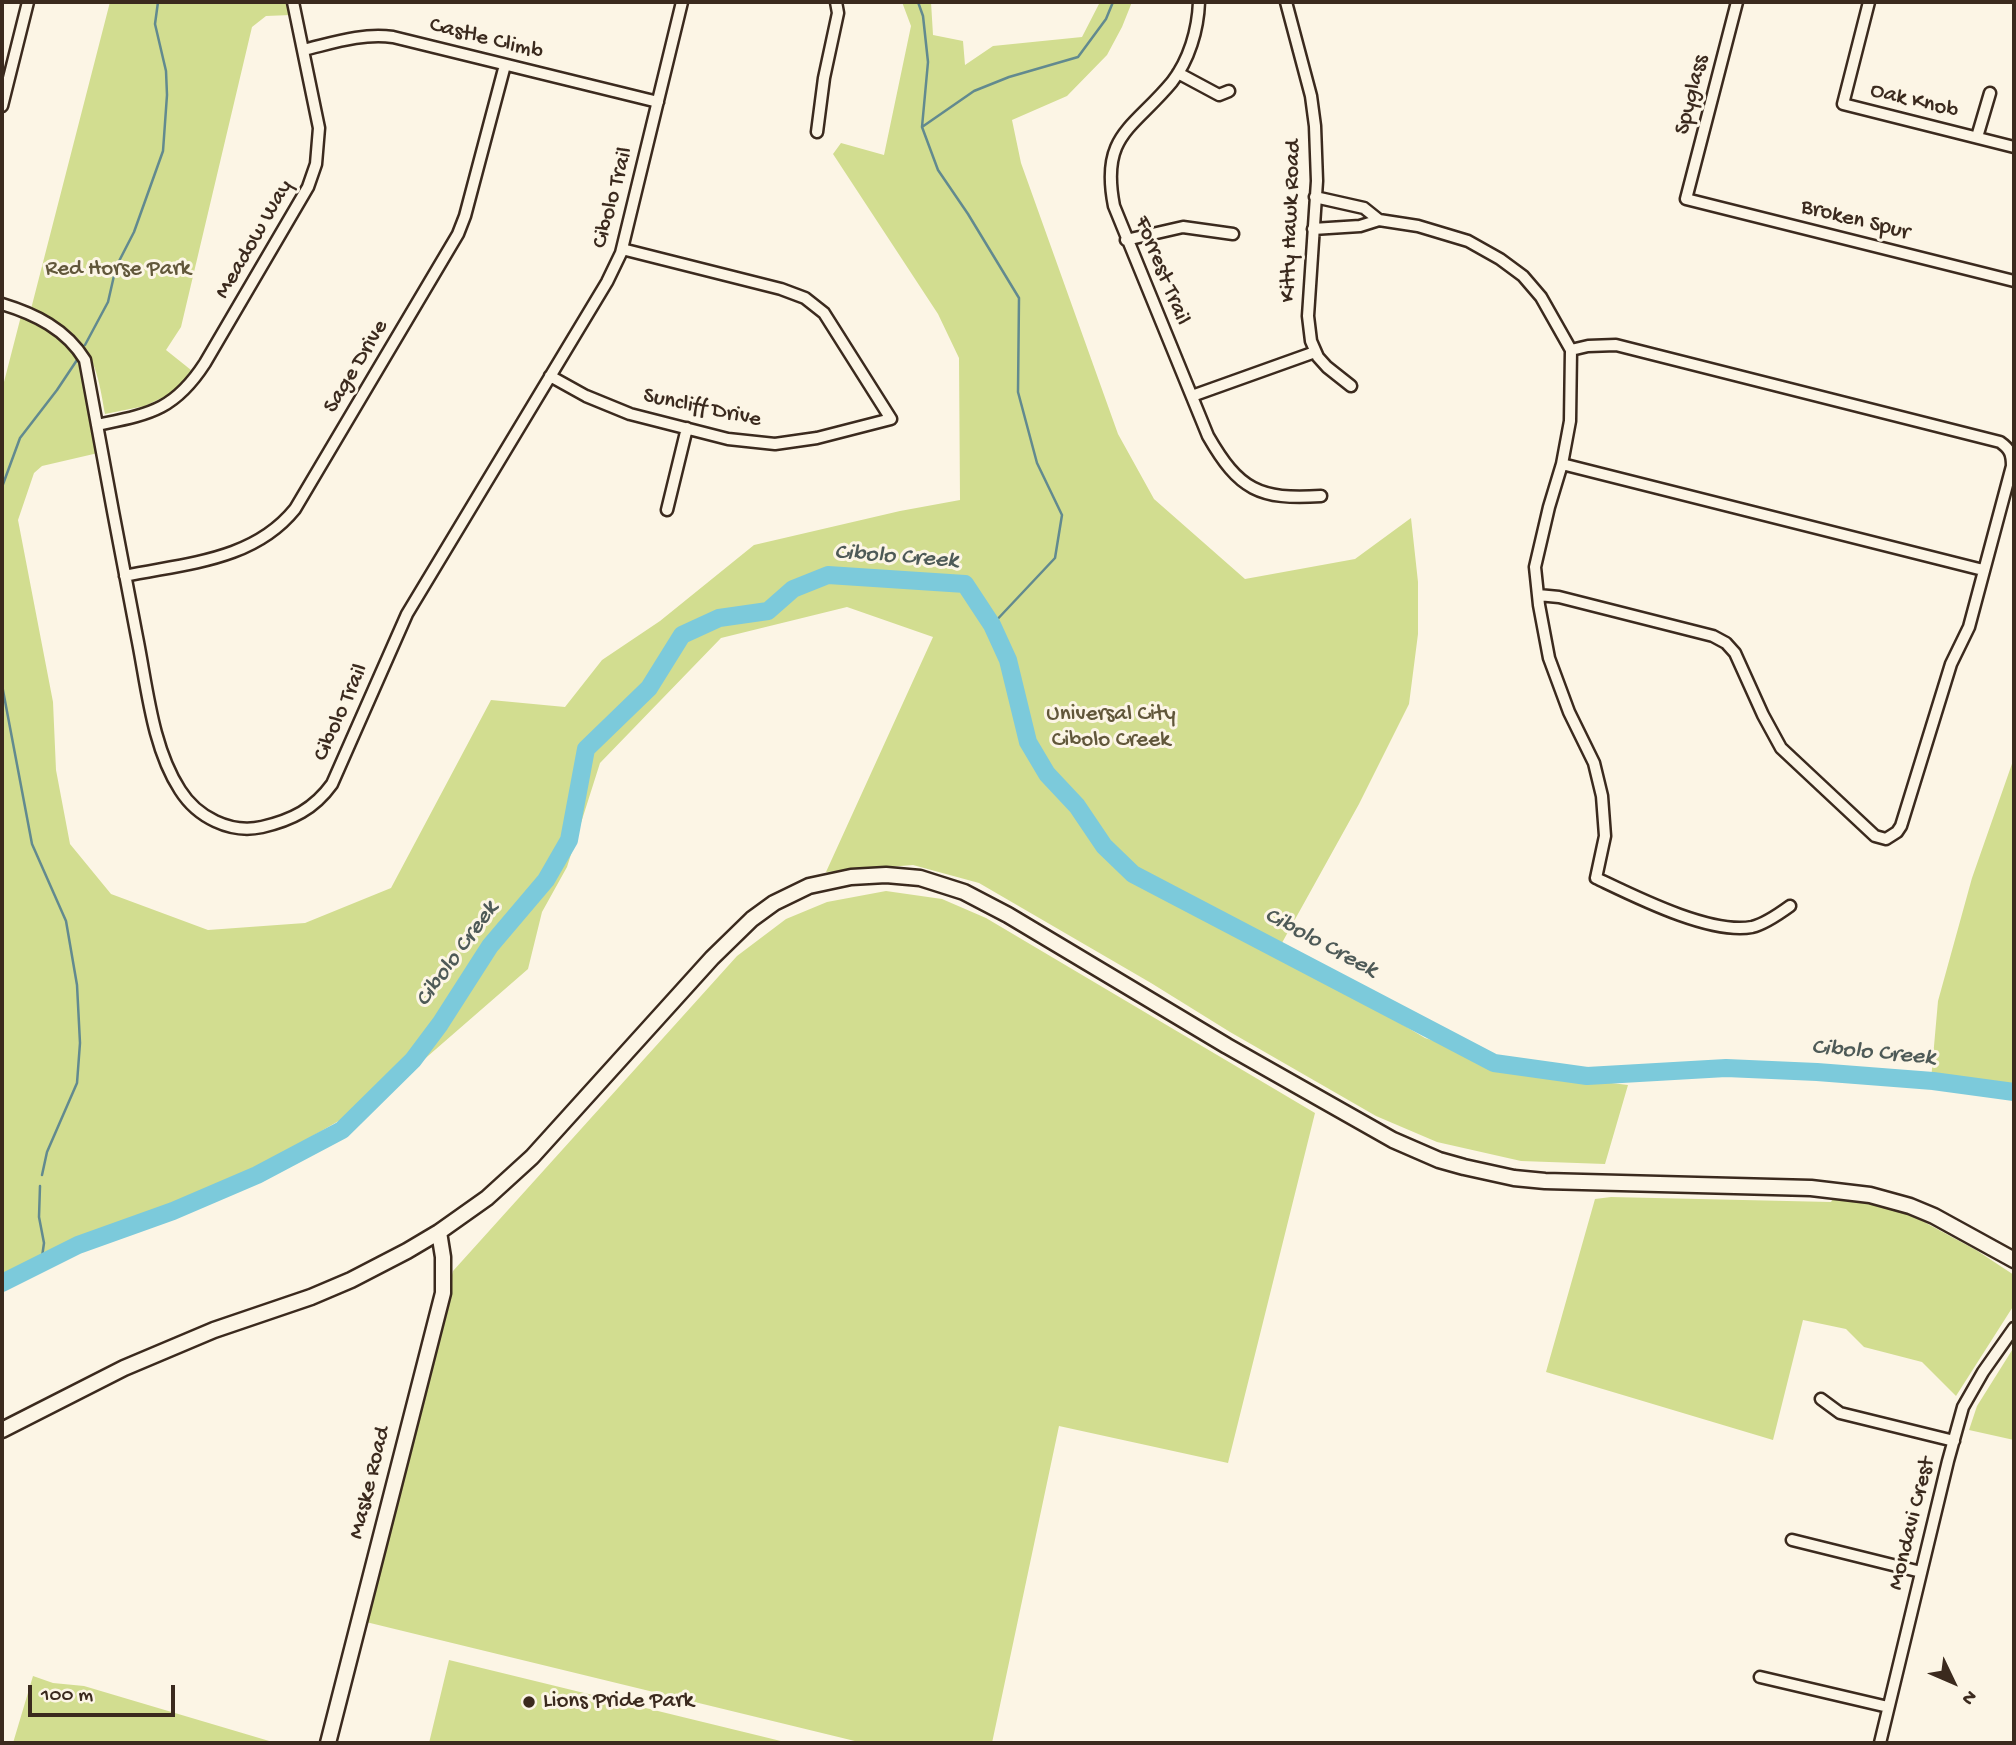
<!DOCTYPE html>
<html>
<head>
<meta charset="utf-8">
<style>
	body { margin:0 }
	#map { position:relative; width:2016px; height:1745px; overflow:hidden; background:#fcf5e5; font-family:"Gochi Hand",sans-serif }
	canvas { display:block }
	.frame { position:absolute; inset:0; border:4px solid #3b2a1e; pointer-events:none }
	.north { position:absolute; left:1918px; top:1647px; width:70px; height:70px; -webkit-text-stroke:5px #fcf5e5; paint-order:stroke; rotate:134deg; font-size:19px; font-weight:700; line-height:28px; text-align:center; color:#3b2a1e }
	.north::after { content:''; display:block; margin:auto; width:24px; height:32px; background:#3b2a1e; clip-path:polygon(50% 0,100% 100%,50% 72%,0 100%) }
	.scale { position:absolute; left:28px; top:1685px; width:147px; height:32px; box-sizing:border-box; border:4px solid #3b2a1e; border-top:0; padding-left:9px; font-size:21px; line-height:24px; white-space:nowrap; color:#3b2a1e; -webkit-text-stroke:5px #fcf5e5; paint-order:stroke }
</style>
</head>
<body>
<div id="map">
<canvas width="2016" height="1745"></canvas>
<div class="frame"></div>
<div class="north">N</div>
<div class="scale">100 m</div>
</div>
<script>
const c = document.querySelector('canvas').getContext('2d');
c.lineJoin = 'round';
function paint(path, color) { c.fillStyle = color; c.fill(path, 'evenodd'); }
function strokePath(path, color, width, dash) { c.strokeStyle = color; c.lineWidth = width; c.lineCap = dash ? 'butt' : 'round'; c.setLineDash(dash || []); c.stroke(path); }
function drawText(font, color, halo, rows, align = 'center') {
  c.font = font + ' "Gochi Hand",sans-serif'; c.lineWidth = 6; c.setLineDash([]); c.textBaseline = 'middle'; c.strokeStyle = halo; c.fillStyle = color; for (const [text, x, y, turn = 0] of rows) {
    c.save(); c.translate(x, y); c.rotate((+turn || 0) * Math.PI / 180); c.textAlign = isNaN(turn) ? turn : align; if (halo) c.strokeText(text, 0, 0); c.fillText(text, 0, 0); c.restore();
  }
}
paint(new Path2D(`
	M110,2H289L291,15L266,16L252,27L181,327L166,350L191,370L176,391L145,406L105,414C96,357 87,332 31,309Z
	M902,2H931L933,35L963,41L965,65L993,46L1082,37L1100,2H1132L1122,27L1107,55L1067,96L1012,120L1021,163L1118,434L1154,499L1245,579L1355,559L1411,518L1418,582V634L1409,704L1359,804L1278,950L1425,1038L1536,1074L1628,1085L1605,1164L1521,1161L1437,1142L1376,1116L1230,1032L1151,983L979,883L913,865L826,872L933,637L847,607L721,638L600,763L567,867L542,912L528,969L382,1096L165,1221L41,1264L2,1285V382H4L21,316L57,334L82,362L98,453L42,466L34,473L18,520L53,702L56,770L70,844L111,894L208,930L305,923L391,888L491,700L565,707L602,660L660,621L754,545L900,511L960,500L959,358L938,314L833,154L841,143L884,155L911,26Z
	M2014,758V1086L1968,1079L1931,1080L1938,1001L1972,878Z
	M886,891L942,899L986,918L1315,1113L1228,1463L1059,1426L992,1743H863L366,1622L453,1271L737,956L786,919L827,902Z
	M1611,1197L1831,1202L1834,1197L1900,1209L1976,1250L2014,1275V1305L1956,1396L1922,1362L1864,1347L1846,1329L1803,1320L1773,1440L1546,1372L1595,1199Z
	M2014,1347V1440L1969,1430L1977,1406Z
	M449,1660L789,1743H429Z
	M33,1676L53,1683L84,1686L276,1743H13Z`), '#d2dd90');
strokePath(new Path2D(`
	M918,2L923,16L928,62L922,127L938,170L968,214L1019,298L1018,392L1037,463L1062,515L1055,558L992,625
	M922,127L974,91L1009,77L1078,57L1106,19L1113,2
	M85,345L108,302L116,267L134,232L163,151L167,95L166,71L155,24L158,2
	M2,487L20,438L57,390L77,360
	M2,685L32,844L66,921L77,985L80,1043L77,1083L47,1152L42,1175
	M40,1186L39,1217L44,1243L41,1264`), '#628a8f', 2.5);
strokePath(new Path2D(`
	M2,1283L78,1245L173,1211L257,1175L342,1130L413,1060L440,1024L490,946L546,880L569,840L586,749L649,688L682,635L719,618L768,611L793,589L828,575L965,584L992,625L1008,660L1028,742L1047,774L1077,806L1104,846L1133,874L1494,1063L1587,1076L1726,1068L1817,1072L1933,1081L2014,1092`), '#7ccadb', 18);
const street = new Path2D(`
	M1199,2C1198,30 1189,60 1172,82C1133,129 1100,135 1114,206L1208,436C1239,490 1259,500 1321,496
	M1286,2L1311,96L1315,126L1317,181L1308,316L1311,341L1318,357L1327,367L1351,386
	M1737,2L1686,199L2014,281
	M1869,2L1843,104L2014,147
	M303,50C333,43 361,33 393,37L658,102
	M1178,73L1219,95L1229,91
	M2,106L28,2
	M817,132L824,78L838,13L836,2
	M1977,137L1990,93
	M1315,197L1364,208L1379,220
	M1313,229L1360,226L1379,220L1418,226L1468,241L1500,259L1523,276L1541,297L1571,350L1570,421L1562,464L1549,507L1535,567L1539,605L1549,658L1569,712L1594,763L1602,796L1605,836L1596,878C1634,896 1710,935 1752,927C1765,924 1779,914 1790,906
	M1126,240L1183,227L1233,234
	M2,304C35,314 66,329 85,360C102,452 119,545 137,637C147,686 152,747 180,790C197,817 230,834 262,827C292,820 314,809 332,784L407,614L607,282L621,253L682,2
	M550,376L586,396L630,414L728,439L775,444L817,438L891,419L824,313L805,298L781,289L622,249
	M1192,396L1315,352
	M97,425C149,414 174,411 205,363L308,187L316,164L319,128L293,2
	M1562,464L1983,570
	M667,510L687,428
	M125,576C186,563 253,561 295,509L458,234L465,216L505,65
	M1538,595L1559,597L1713,636L1726,643L1735,653L1763,715L1781,748L1875,836L1886,839L1897,832L1901,826L1951,664L1969,627L2012,466C2012,454 2010,449 2000,442L1616,345L1588,346L1571,350
	M1821,1399L1840,1413L1954,1441
	M1792,1540L1921,1572
	M1760,1677L1888,1707
	M1880,1743L1948,1461L1963,1407L1983,1372L2014,1328`);
const secondary = new Path2D(`
	M2,1430L124,1368L214,1330L311,1297L351,1280L407,1251L439,1232L487,1198L532,1157L712,958L752,919L774,903L809,886L851,877L886,875L920,878L964,892L1008,915L1227,1046L1393,1140L1439,1160L1464,1167L1514,1178L1545,1181L1811,1188L1870,1195L1910,1206L1934,1216L2014,1260
	M328,1743L443,1293V1257L439,1232`);
strokePath(street, '#3b2a1e', 15);
strokePath(secondary, '#3b2a1e', 19);
strokePath(street, '#fcf5e5', 10);
strokePath(secondary, '#fcf5e5', 14);
for (const [x, y, r, color] of [
	[529,1702,7,"#3b2a1e"]
]) { const dot = new Path2D(); dot.arc(x, y, r, 0, 2 * Math.PI); c.fillStyle = color; c.fill(dot); strokePath(dot, '#fcf5e5', 2.5); }
drawText('23px', '#3b2a1e', '#fcf5e5', [
	["Castle Climb",486,40,14],
	["Spyglass",1693,95,-76],
	["Oak Knob",1914,102,14],
	["Cibolo Trail",614,198,-75],
	["Kitty Hawk Road",1292,221,-88],
	["Broken Spur",1855,221,14],
	["Meadow Way",255,240,-60],
	["Forrest Trail",1161,271,68],
	["Sage Drive",357,367,-59],
	["Suncliff Drive",702,409,12],
	["Cibolo Trail",342,713,-66],
	["Maske Road",371,1483,-76],
	["Mondavi Crest",1913,1524,-76]
]);
drawText('23px', '#61573a', '#fcf5e5', [
	["Red Horse Park",118,270],
	["Universal City",1111,715],
	["Cibolo Creek",1111,741]
]);
drawText('23px', '#3b2a1e', '#fcf5e5', [
	["Lions Pride Park",543,1702]
], 'left');
drawText('italic 24px', '#4e5a57', '#fcf5e5', [
	["Cibolo Creek",896,558,4],
	["Cibolo Creek",1320,944,28],
	["Cibolo Creek",458,955,-54],
	["Cibolo Creek",1873,1054,5]
]);
</script>
</body>
</html>
